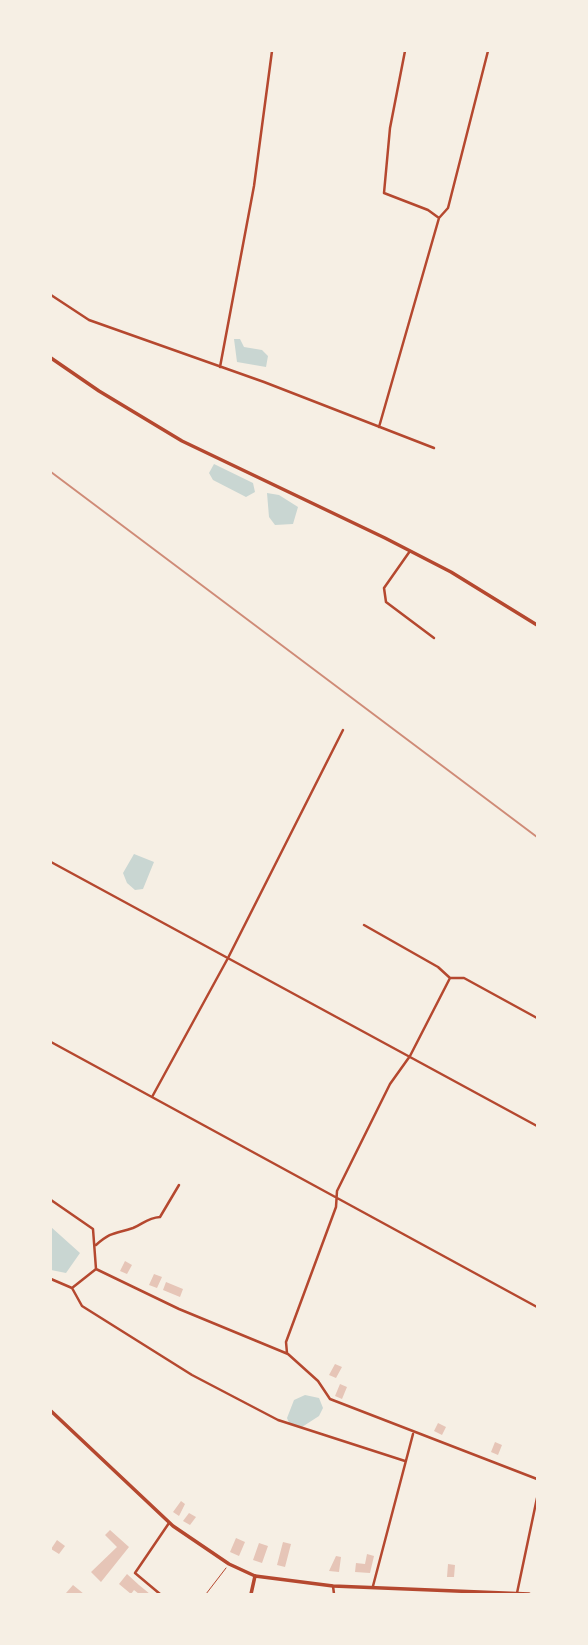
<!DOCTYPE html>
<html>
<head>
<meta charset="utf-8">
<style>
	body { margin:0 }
	#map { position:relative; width:588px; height:1645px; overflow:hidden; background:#f6efe4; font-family:Barlow,sans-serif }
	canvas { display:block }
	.frame { position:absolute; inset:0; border:52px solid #f6efe4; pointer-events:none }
</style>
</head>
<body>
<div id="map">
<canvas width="588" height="1645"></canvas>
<div class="frame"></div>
</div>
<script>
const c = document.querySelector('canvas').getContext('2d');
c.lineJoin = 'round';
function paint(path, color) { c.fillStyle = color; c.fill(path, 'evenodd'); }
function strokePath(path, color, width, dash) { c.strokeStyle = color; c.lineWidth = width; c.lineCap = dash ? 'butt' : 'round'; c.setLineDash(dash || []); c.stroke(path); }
paint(new Path2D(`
	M234,339H240L244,347L262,350L268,356L266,367L237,362Z
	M214,464L253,483L255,492L246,497L213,480L209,473Z
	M267,493L279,495L298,507L293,524L275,525L269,517Z
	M134,854L154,862L143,889L135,890L127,883L123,873Z
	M51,1227L80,1253L66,1273L51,1270Z
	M305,1395L319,1398L323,1408L319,1416L302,1427L289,1423L287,1418L294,1400Z`), '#c9d6d2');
paint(new Path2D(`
	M125,1261L132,1265L127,1274L120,1271Z
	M154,1274L162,1277L157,1288L149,1285Z
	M166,1282L183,1289L180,1297L163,1290Z
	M335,1364L342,1367L336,1378L329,1375Z
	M340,1384L347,1387L342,1399L335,1396Z
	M438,1423L446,1427L442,1435L434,1431Z
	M495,1442L502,1445L498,1455L491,1452Z
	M181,1501L185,1504L179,1516L173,1512Z
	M189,1513L196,1517L190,1525L183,1521Z
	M110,1530L129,1547L101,1582L91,1572L117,1547L105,1535Z
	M236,1538L245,1542L239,1556L230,1552Z
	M57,1540L65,1546L59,1554L51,1549Z
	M283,1542L291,1544L285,1567L277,1565Z
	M259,1543L268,1546L262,1563L253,1560Z
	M367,1554L374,1556L370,1573L355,1572L356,1563L365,1564Z
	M336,1556L341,1557L339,1572L329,1571Z
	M448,1564L455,1565L454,1577H447Z
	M127,1574L139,1585L150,1594H139L134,1590L131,1594L119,1584Z
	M73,1585L84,1594L66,1593Z`), '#e6c5b7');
strokePath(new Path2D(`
	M206,1594L226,1568`), '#b5482f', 1);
strokePath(new Path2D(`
	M405,51L390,128L384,193L428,210L439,218
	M51,295L89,320L264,382L434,448
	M220,367L254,186L272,51
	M379,427L439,218L448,208L488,51
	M410,551L384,588L386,602L434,638
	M51,862L537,1126
	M364,925L438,967L450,978H464L537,1018
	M51,1042L537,1307
	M152,1097L228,958L343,730
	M51,1200L93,1229L96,1269
	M96,1245C112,1231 115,1234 133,1228C143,1224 147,1218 160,1217L179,1185
	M96,1269L179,1309L288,1354L318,1381L330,1399L537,1479
	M51,1279L72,1288
	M72,1288L82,1306L192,1375L278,1420L405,1461
	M72,1288L96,1269
	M287,1353L286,1342L336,1207L337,1191L390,1084L410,1056L450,978
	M333,1586L334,1594
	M373,1586L413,1434
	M517,1593L537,1498
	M160,1594L135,1573L169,1523`), '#b5482f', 2.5);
strokePath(new Path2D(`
	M51,358L99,391L182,441L385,538L451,572L537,625
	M251,1594L255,1576`), '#b5482f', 3.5);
strokePath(new Path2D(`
	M51,1411L173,1526L229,1564L255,1576L333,1586L529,1594`), '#b5482f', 3.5);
strokePath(new Path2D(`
	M51,472L537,837`), '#cf8b77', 2);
</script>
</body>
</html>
